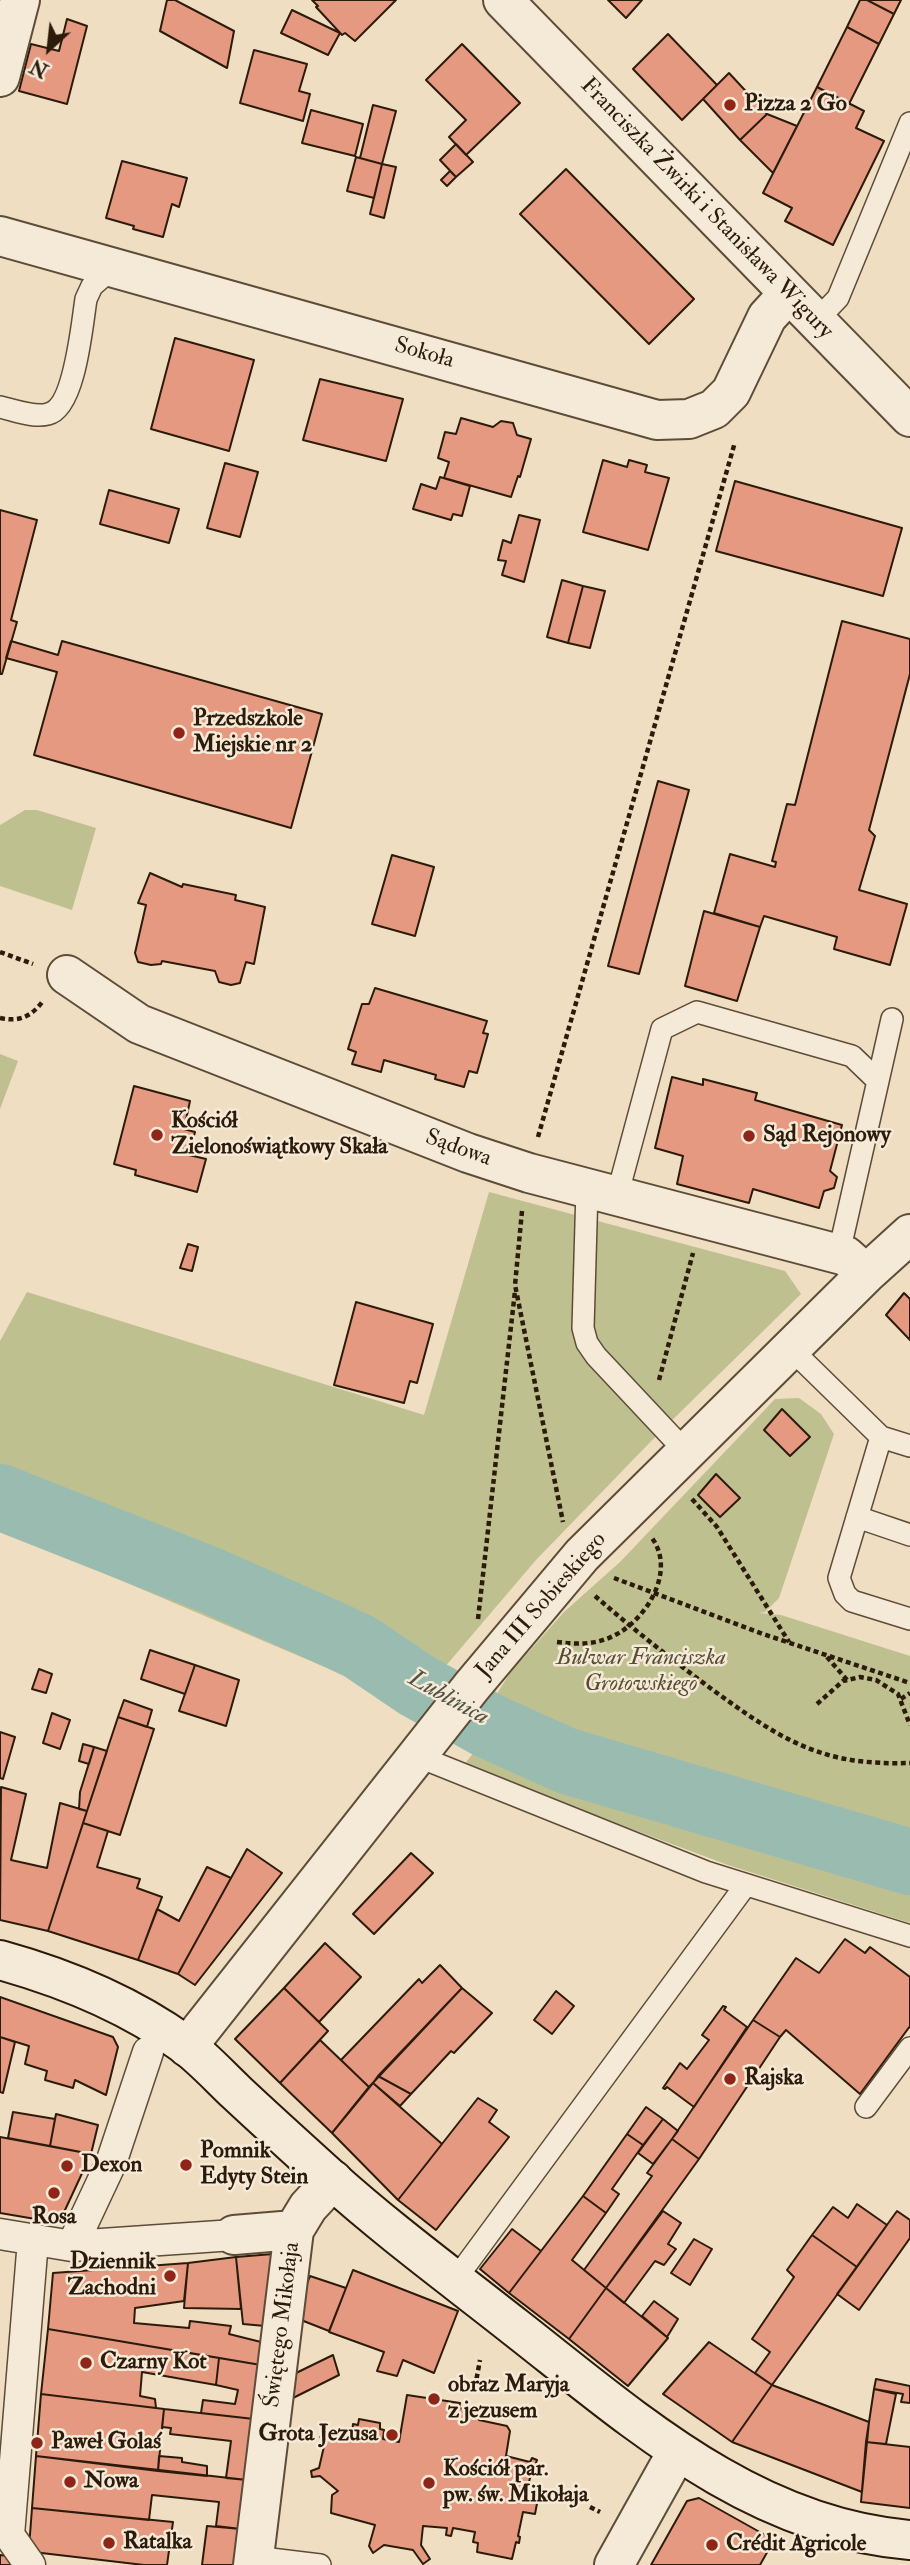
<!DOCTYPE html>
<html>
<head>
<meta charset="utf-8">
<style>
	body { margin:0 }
	#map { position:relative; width:910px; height:2565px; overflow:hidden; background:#efdec1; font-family:"IM FELL Double Pica",serif }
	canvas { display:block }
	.north { position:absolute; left:14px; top:14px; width:70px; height:70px; -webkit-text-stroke:5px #f5ead7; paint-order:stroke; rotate:207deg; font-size:19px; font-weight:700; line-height:28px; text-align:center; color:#2c1b0a }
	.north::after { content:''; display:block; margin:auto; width:24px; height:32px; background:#2c1b0a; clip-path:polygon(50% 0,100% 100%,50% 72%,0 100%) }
</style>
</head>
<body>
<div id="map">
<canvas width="910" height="2565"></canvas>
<div class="north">N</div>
</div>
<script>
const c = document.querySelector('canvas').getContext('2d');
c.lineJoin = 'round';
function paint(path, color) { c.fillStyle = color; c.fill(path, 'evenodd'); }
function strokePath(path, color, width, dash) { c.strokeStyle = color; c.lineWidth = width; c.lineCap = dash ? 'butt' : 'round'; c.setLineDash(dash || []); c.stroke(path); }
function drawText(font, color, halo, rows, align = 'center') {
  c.font = font + ' "IM FELL Double Pica",serif'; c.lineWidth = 5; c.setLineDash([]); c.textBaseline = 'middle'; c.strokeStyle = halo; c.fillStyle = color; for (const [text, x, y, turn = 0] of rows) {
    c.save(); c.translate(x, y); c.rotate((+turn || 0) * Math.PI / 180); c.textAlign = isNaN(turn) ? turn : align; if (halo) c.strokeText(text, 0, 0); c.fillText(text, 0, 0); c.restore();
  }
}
paint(new Path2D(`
	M25,810H37L96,828L72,910L0,886V825Z
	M0,1054L18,1061L0,1109Z
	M489,1192L785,1271L801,1294L659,1433L536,1560L432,1682L358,1634L0,1488V1341L27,1292L424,1415Z
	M799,1398L821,1414L834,1434L779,1598L765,1612L759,1613L781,1615L910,1656V1849L547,1743L498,1713V1692L510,1673L564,1612L620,1562L775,1399Z
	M0,1512L164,1575L348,1651L418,1696L412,1704L0,1529Z
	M483,1741L550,1770L910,1875V1923L728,1865L463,1766Z`), '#bec090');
strokePath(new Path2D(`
	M0,1497L210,1580L330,1633L360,1647L416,1685L489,1726L567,1761L910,1862`), '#9abcb0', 66);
const building = new Path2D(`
	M167,0H175L234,31L227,68L160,31Z
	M312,0H396L355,41L345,33L342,35L316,7L318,6Z
	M608,0H642L626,18Z
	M860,0H867L894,14L879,44L847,27Z
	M867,0H901L894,14Z
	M292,10L340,33L328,55L281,33Z
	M67,19L87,26L67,104L19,91L31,44L59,51Z
	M847,27L879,44L849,104L817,87Z
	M668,34L717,85L682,120L633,69Z
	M462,44L520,103L466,155L449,137L466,120L426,80Z
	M254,50L307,64L299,91L310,94L303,121L240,103Z
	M729,73L767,114L740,140L703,99Z
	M817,87L864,111L856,128L884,141L833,245L785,221L792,208L763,193Z
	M373,105L396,111L382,164L360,158Z
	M311,110L363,124L355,156L302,143Z
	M767,114L797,126L773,173L740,140Z
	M456,144L473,162L456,177L440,160Z
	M356,157L382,164L374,198L347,191Z
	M122,161L187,178L179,207L172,204L163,237L133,229L134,226L106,218Z
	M382,164L396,167L384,218L370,214Z
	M566,169L694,299L649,344L520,214Z
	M450,171L456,177L447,186L441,180Z
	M175,338L254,360L229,451L151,429Z
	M320,379L403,399L386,461L303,440Z
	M461,418L493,427L501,421L513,423L517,435L531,439L520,477L518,476L511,497L444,478L449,462L438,458L445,432L456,434Z
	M603,460L627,467L629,460L647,465L645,472L669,478L648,550L583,532Z
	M225,463L258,472L240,537L207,528Z
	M440,477L470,486L462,516L453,514L451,520L413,509L421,484L436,489Z
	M735,481L902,528L883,596L716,551Z
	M109,490L179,509L169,543L100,524Z
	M0,510L37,520L11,620L17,622L2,674H0Z
	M519,515L540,520L524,582L502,575L506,561L498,560L503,540L511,543Z
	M562,580L583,586L568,643L547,637Z
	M583,586L605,591L590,648L568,643Z
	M842,621L910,639V674L869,830L875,836L859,890L907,904L890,965L834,949L837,937L764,916L760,927L714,913L730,854L775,867L776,862L772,861L787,804L795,805Z
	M11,641L58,655L62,641L322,714L291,828L34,755L57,672L6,658Z
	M658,781L689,790L639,974L608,966Z
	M392,855L434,867L415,936L372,924Z
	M150,873L182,887L183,884L236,895L235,900L265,907L254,964L246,962L240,983L231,985L219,982L215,971L162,961L161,964L151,965L138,962L135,953L146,905L138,903Z
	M704,911L760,927L737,1001L685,986Z
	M375,988L487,1021L483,1033L488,1034L477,1073L469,1071L464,1087L435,1079L436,1075L384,1060L381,1072L352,1064L356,1052L348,1049L362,1004H369Z
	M672,1077L703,1085V1079L757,1093L755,1100L842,1125L830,1171L837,1177L834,1188L824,1191L819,1208L753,1189L749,1203L677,1184L683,1156L655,1148Z
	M134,1086L190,1101L184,1129L195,1132L189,1155L206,1159L197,1192L135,1175L136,1170L114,1164Z
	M188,1244L198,1247L192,1271L180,1268Z
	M904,1293L910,1299V1340L886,1315Z
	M356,1302L433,1324L417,1383L410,1381L404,1403L334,1385Z
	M782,1409L810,1437L790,1456L764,1430Z
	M716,1474L740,1498L720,1517L698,1495Z
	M150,1650L195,1665L185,1694L141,1679Z
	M195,1665L239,1680L226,1726L179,1711Z
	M39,1669L52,1674L46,1693L32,1689Z
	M124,1700L152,1710L147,1727L118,1717Z
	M52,1713L70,1720L60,1749L43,1743Z
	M118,1717L154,1729L120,1835L83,1823Z
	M0,1732L15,1737L3,1779L0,1778Z
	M83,1744L94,1747L89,1764L79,1761Z
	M94,1747L107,1751L87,1811L79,1809L80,1792Z
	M1,1787L26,1794L11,1860L47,1868L60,1803L87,1811L48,1931L0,1920Z
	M83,1823L108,1831L97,1867L140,1879L137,1888L162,1897L138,1960L48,1931Z
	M247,1849L282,1873L195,1985L178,1974Z
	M411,1853L433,1873L374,1934L353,1914Z
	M207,1867L231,1878L178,1974L138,1960L157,1909L179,1921Z
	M845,1939L865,1953L870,1947L910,1977V2026L860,2094L786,2030L780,2037L753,2020L796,1958L819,1973Z
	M325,1943L361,1977L319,2022L284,1988Z
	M440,1965L462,1988L369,2087L341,2060L419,1979L422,1983Z
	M284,1988L328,2031L280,2083L235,2039Z
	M462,1988L492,2013L454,2053L451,2051L411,2094L378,2076Z
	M556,1991L574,2006L552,2034L534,2020Z
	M0,1997L113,2037L118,2047L106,2095L75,2080L73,2088L45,2080L47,2071L25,2064L29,2046L0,2037Z
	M723,2006L726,2007L724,2010L747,2027L694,2107L667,2087L665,2089L663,2088L680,2063L687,2069L709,2040L702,2035Z
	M753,2020L780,2037L699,2159L672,2139Z
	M0,2037L15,2042L3,2093L0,2092Z
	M320,2040L369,2087L332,2133L280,2083Z
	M378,2076L411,2094L400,2106L373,2083Z
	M373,2083L442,2144L398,2200L332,2133Z
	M478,2098L497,2110L489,2122L509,2137L436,2230L398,2200Z
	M646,2107L663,2119L643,2145L627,2134Z
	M13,2112L55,2119L50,2146L8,2138Z
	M56,2114L98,2125L91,2154L50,2146Z
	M663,2119L678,2131L653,2164L638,2153Z
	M627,2134L643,2145L612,2189L619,2194L606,2213L583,2196Z
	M0,2137L91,2154L59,2223L0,2213Z
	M672,2139L699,2159L606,2288L584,2270L652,2176L647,2173Z
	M583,2196L606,2213L572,2260L606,2288L569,2339L509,2293Z
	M857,2204L887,2225L857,2267L812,2235L833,2207L848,2218Z
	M663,2211L681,2223L668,2244L676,2249L664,2265L655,2261L624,2303L606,2288Z
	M897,2211L910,2220V2238L859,2310L837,2294Z
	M512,2229L541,2251L509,2293L480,2269Z
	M812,2235L857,2267L772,2385L755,2373L770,2352L752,2339L794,2277L787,2270Z
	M694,2239L712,2249L690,2285L671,2273Z
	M273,2254L265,2326L243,2324L236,2257Z
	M236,2257L241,2309L184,2308L188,2263Z
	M188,2263L184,2301L135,2308L134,2323L189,2328L190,2321L231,2326L229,2334L261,2342V2365L48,2329L53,2273Z
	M353,2270L458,2311L434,2373L403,2360L397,2376L377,2371L384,2352L329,2332Z
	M310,2276L346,2288L329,2331L301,2320L303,2294Z
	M606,2288L668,2338L628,2386L569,2339Z
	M654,2301L678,2319L667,2337L642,2316Z
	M48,2329L219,2358L216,2385L142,2372L140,2396L155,2399L156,2408L41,2394Z
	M709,2342L772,2385L732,2442L663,2394Z
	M333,2355L339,2375L293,2398L294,2374Z
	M219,2358L261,2365L254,2419L201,2413L203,2400L235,2404L238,2390L216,2385Z
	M876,2379L910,2386V2403L901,2402L903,2394L874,2389Z
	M772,2385L869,2422L862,2492L732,2442Z
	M874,2389L896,2394L886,2444L866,2442Z
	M41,2394L164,2409L158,2471L36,2456Z
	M407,2395L460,2403L459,2408L480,2412L479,2420L507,2426L510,2431L506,2456L530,2462L532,2458L537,2460L535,2466H533L527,2490L539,2493L535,2514L523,2512L518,2536L520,2537L519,2543L516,2542L512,2559L477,2552L478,2543L473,2542L475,2532L453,2528L451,2536L446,2535L447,2528L423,2526L421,2545L430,2559L423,2564L413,2550L384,2545L373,2553L369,2546L375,2525L331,2513L332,2495L338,2491L320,2476L312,2477L311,2471L319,2468L325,2442L320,2437L324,2432L331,2439L352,2434L353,2424L358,2425L359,2419L380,2423V2429L384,2430L383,2439L399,2442Z
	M164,2409L254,2419L247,2480L226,2478L231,2441L170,2434L171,2428L162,2427Z
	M866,2442L910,2447V2508L861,2502Z
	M36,2456L247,2480L241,2529L216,2526L219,2502L152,2495L149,2520L32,2508Z
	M159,2456L182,2458V2462L207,2466V2476L158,2471Z
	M699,2498L774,2540L760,2565H651L687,2501Z
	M32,2508L173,2522L167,2565H144L33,2552L29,2548Z
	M207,2526L241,2529L238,2565H202Z
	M0,2555L15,2557V2565H0Z`);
paint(building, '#e69981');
strokePath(building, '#2c1b0a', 2);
const service = new Path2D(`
	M815,322L838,298L910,123
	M0,407C14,410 34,418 48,414C75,408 82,324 86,299L92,286L114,267
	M878,1081L892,1019
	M587,1189L583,1328L587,1343L596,1356L687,1453
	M617,1196L662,1029L697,1012L852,1056L878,1081L843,1235L836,1253
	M791,1349L881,1437L910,1446
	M881,1437L839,1578L845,1594L852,1601L910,1619
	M857,1517L910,1535
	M417,1756L706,1872L910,1936
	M866,2107L910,2048
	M455,2280L745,1886
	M254,2557L320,2565`);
const pedestrian = new Path2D(`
	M0,2234L72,2246L234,2235
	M72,2246L111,2163L148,2052
	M9,2535L33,2240
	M9,2535L30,2565`);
const minor = new Path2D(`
	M0,77L20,0
	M0,236L657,420L689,419L714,409L731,392L767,317L788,294
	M67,975L139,1024L468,1153L529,1173L846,1256L866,1274
	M187,2047L472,1686L582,1555L866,1274L910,1234
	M234,2235L294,2230
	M253,2565L294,2230L308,2207L333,2180
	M614,2565L677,2452`);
const tertiary = new Path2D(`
	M503,0L910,417`);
const secondary = new Path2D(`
	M0,1960C65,1978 130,2005 184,2044C203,2058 220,2077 237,2093C268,2122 299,2150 330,2178C389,2231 453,2278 515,2327C634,2420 752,2527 910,2540`);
strokePath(service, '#5d4c38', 24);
strokePath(pedestrian, '#5d4c38', 33);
strokePath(minor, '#5d4c38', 42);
strokePath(tertiary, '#5d4c38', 42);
strokePath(secondary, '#2c1b0a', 42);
strokePath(new Path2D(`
	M0,952L33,964
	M0,1018C19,1022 31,1017 43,1001
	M538,1137L735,442
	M522,1211L515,1285L563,1522
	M659,1380L693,1253
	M692,1499L717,1527L789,1642
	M614,1578L763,1634L910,1683
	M595,1596C634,1630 675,1662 717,1693C749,1716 782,1740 819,1752C847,1762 881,1764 910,1763
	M478,1619L515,1291
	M557,1642C573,1644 590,1645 606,1639C642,1627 678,1574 652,1538
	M827,1657L847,1680
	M901,1699L910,1693
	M817,1704L843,1681L860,1677L876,1680L898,1694L910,1725
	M475,2387L480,2360
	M590,2507L600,2512`), '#2c1b0a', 4.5, [5, 3.5]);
strokePath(service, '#f5ead7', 21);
strokePath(pedestrian, '#f5ead7', 30);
strokePath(minor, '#f5ead7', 38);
strokePath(tertiary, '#f5ead7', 38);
strokePath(secondary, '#f5ead7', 38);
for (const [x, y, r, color] of [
	[730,105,7,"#8f2418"],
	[179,733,7,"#8f2418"],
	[157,1135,7,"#8f2418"],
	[749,1136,7,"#8f2418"],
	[730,2079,7,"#8f2418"],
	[186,2165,7,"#8f2418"],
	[67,2166,7,"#8f2418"],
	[54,2193,7,"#8f2418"],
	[170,2276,7,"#8f2418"],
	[86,2363,7,"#8f2418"],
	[434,2399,7,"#8f2418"],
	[392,2435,7,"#8f2418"],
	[37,2443,7,"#8f2418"],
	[70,2482,7,"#8f2418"],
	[429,2483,7,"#8f2418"],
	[109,2543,7,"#8f2418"],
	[712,2545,7,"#8f2418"]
]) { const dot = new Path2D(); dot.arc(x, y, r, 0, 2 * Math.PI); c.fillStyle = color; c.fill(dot); strokePath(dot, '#f5ead7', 2.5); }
drawText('bold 23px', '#2c1b0a', '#f5ead7', [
	["Pizza 2 Go",744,105],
	["Przedszkole",193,720],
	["Miejskie nr 2",193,746],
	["Kościół",171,1122],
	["Zielonoświątkowy Skała",171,1148],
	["Sąd Rejonowy",763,1136],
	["Rajska",744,2079],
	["Pomnik",200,2152],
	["Edyty Stein",200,2178],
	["Dexon",81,2166],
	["Rosa",54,2218,"center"],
	["Dziennik",156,2263,"right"],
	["Zachodni",156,2289,"right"],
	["Czarny Kot",100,2363],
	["obraz Maryja",448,2386],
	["z jezusem",448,2412],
	["Grota Jezusa",378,2435,"right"],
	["Paweł Golaś",51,2443],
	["Kościół par.",443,2470],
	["pw. św. Mikołaja",443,2496],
	["Nowa",84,2482],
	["Ratalka",123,2543],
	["Crédit Agricole",726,2545]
], 'left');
drawText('23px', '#2c1b0a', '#f5ead7', [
	["Franciszka Żwirki i Stanisława Wigury",706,209,46],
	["Sokoła",424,354,16],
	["Sądowa",458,1149,20],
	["Jana III Sobieskiego",542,1606,-49],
	["Świętego Mikołaja",283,2325,-83]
]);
drawText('italic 23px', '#584d32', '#f5ead7', [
	["Bulwar Franciszka",641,1659],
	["Grotowskiego",641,1685]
]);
drawText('italic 24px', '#525344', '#f5ead7', [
	["Lublinica",448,1699,29]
]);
</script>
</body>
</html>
